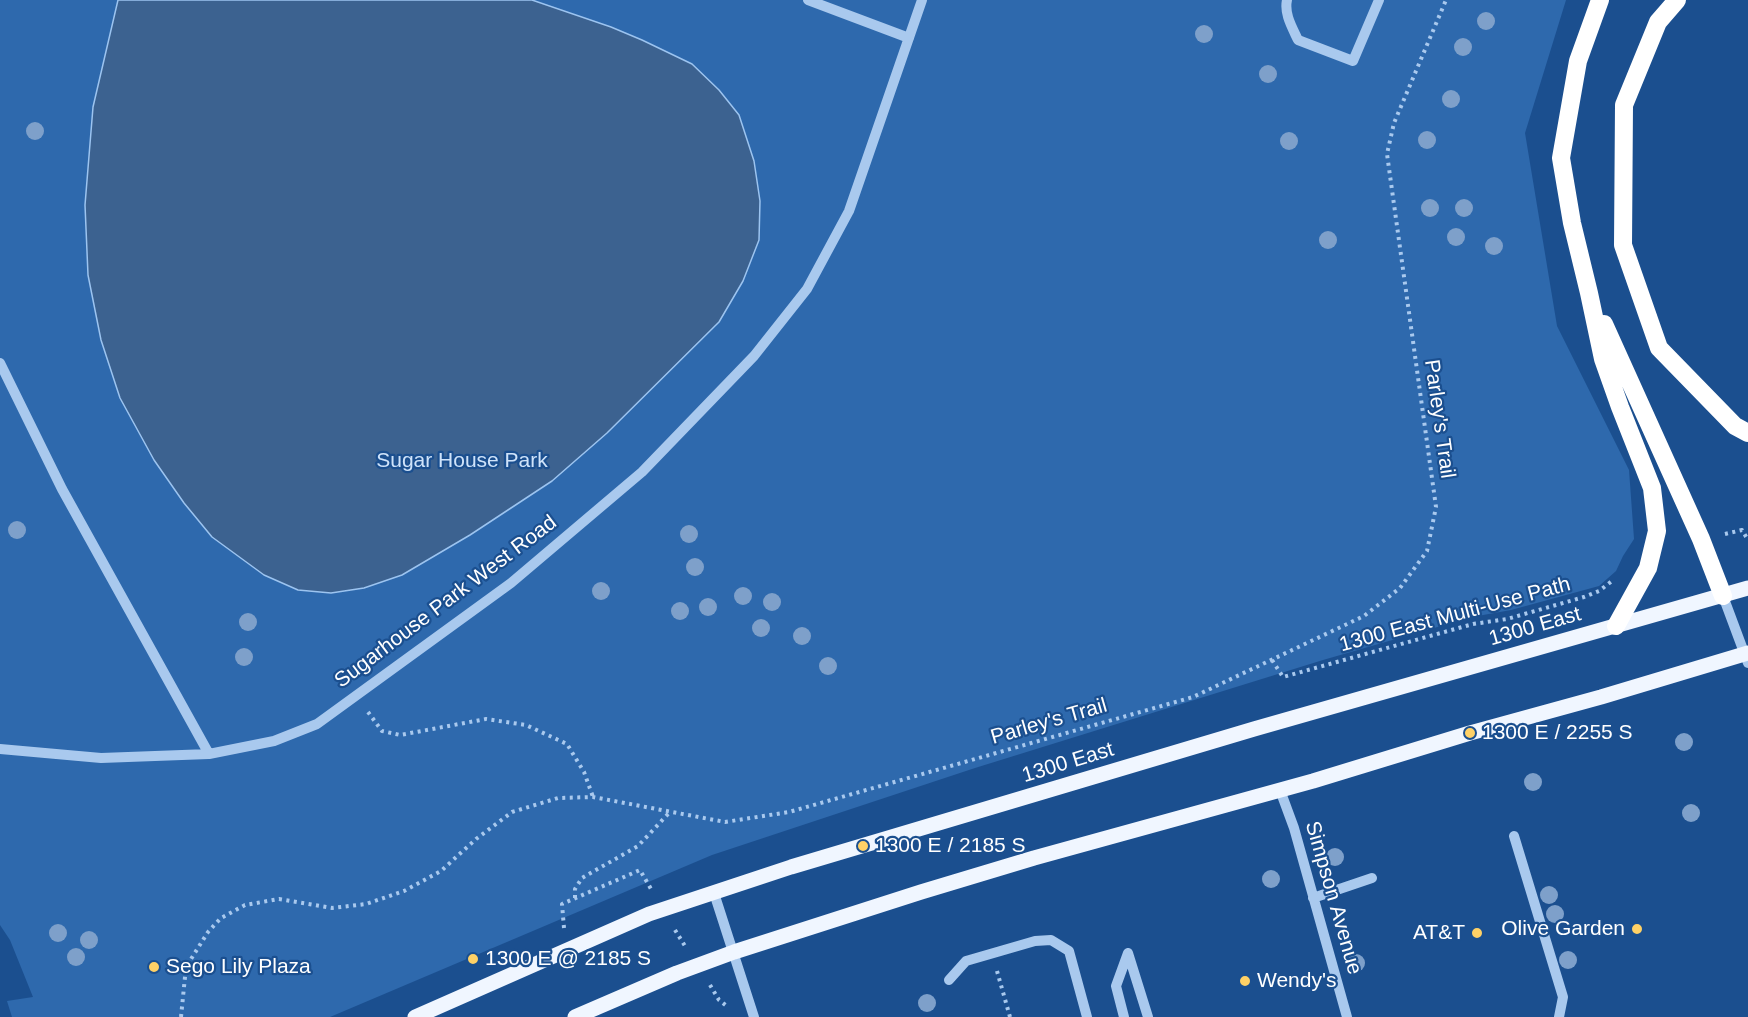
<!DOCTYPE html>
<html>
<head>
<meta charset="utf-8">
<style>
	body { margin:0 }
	canvas { display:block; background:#1b4f8f }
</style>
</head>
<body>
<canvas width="1748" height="1017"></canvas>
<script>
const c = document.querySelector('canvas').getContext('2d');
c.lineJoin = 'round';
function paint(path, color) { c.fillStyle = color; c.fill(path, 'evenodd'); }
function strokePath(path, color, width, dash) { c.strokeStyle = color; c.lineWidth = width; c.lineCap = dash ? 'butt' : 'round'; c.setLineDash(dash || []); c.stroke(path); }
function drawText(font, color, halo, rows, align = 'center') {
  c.font = font + ' Arial,sans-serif'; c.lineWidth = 4.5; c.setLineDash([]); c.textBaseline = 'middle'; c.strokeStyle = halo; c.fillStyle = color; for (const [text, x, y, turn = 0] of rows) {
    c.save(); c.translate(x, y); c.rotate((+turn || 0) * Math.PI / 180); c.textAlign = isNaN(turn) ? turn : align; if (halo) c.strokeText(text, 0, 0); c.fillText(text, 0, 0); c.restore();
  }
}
paint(new Path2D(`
	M0,0H1566L1525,133L1557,326L1629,470L1634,539L1623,556L1616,571L1599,586L1511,610L1472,617L1323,660L975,768L712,855L330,1017H12L7,1001L33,997L10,940L0,925Z`), '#2e69ad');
const water = new Path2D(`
	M118,0H532L611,27L642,40L692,64L719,90L739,115L754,161L760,201L759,240L743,281L719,322L607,433L552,481L470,535L402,575L364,588L331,593L298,590L264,575L212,537L184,503L154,460L120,398L101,340L88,275L85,205L93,107Z`);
paint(water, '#3c6290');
strokePath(water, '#9cc4f0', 1.5);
strokePath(new Path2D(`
	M1725,534L1742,530L1748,540
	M1272,660L1283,677L1473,624L1507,619L1584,597L1599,591L1612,581
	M339,672L344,679
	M368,712L382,731L400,735L486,719L526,725L567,744L584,772L593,797
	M575,898V889L582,878L638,846L669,813
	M564,928L562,904L640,870L651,889
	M675,930L685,946
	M997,971L1010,1017
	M710,985L719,1000L728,1007
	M181,1017L186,967L208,932L221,918L245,905L279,899L332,908L366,904L404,891L441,871L476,839L512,812L558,798L593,797L725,822L789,812L1193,697L1364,616L1400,588L1427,551L1436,507L1387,154L1394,123L1446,0`), '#a9c9ee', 4, [3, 4.5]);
strokePath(new Path2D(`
	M808,0L909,38
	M1287,0C1284,14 1292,27 1298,40L1353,61L1379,0
	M0,363L62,489L209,754
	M1723,596L1748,663
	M0,749L101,758L209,754L274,741L317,724L511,583L642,472L754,356L807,289L849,211L922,0
	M1280,790L1294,828L1347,1017
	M1514,836L1563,997L1559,1017
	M714,893L754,1017
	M1313,898L1372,878
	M1128,953L1148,1017
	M949,980L966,961L1035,941L1051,940L1069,951L1087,1017
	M1124,1017L1116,986L1128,953`), '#a9c9ee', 10);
strokePath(new Path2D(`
	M415,1017L649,914L791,867L1254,729L1748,588
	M575,1017L677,973L734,952L921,892L1034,858L1313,781L1470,733L1601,697L1748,653`), '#f0f6ff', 15);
strokePath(new Path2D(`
	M1600,0L1578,61L1561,158L1572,223L1589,293L1603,359L1620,407L1652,488L1657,531L1648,568L1616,626
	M1677,0L1658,22L1624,105L1623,245L1659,348L1735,426L1748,433
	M1604,324L1701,539L1723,596`), '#fff', 18);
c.fillStyle = '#7ea0ca';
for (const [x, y] of [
	[1486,21],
	[1204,34],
	[1463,47],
	[1268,74],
	[1451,99],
	[35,131],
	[1427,140],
	[1289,141],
	[1430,208],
	[1464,208],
	[1456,237],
	[1328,240],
	[1494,246],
	[17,530],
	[689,534],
	[695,567],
	[601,591],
	[743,596],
	[772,602],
	[708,607],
	[680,611],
	[248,622],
	[761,628],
	[802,636],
	[244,657],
	[828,666],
	[1684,742],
	[1533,782],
	[1691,813],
	[1335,857],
	[1271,879],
	[1549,895],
	[1555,914],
	[58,933],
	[89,940],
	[76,957],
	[1568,960],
	[1356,963],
	[927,1003]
]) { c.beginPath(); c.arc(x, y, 9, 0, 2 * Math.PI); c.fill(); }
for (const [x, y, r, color] of [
	[1470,733,6,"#ffd166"],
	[863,846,6,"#ffd166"],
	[1637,929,6,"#ffd166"],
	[1477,933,6,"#ffd166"],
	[473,959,6,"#ffd166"],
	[154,967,6,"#ffd166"],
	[1245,981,6,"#ffd166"]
]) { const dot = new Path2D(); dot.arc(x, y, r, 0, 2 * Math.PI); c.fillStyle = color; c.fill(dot); strokePath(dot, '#1b4f8f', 2); }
drawText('21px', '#fff', '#1b4f8f', [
	["Parley's Trail",1439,419,82],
	["Sugarhouse Park West Road",446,602,-37],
	["1300 East Multi-Use Path",1455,615,-15],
	["1300 East",1535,627,-16],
	["Parley's Trail",1049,722,-16],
	["1300 East",1068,763,-17],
	["Simpson Avenue",1333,898,74]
]);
drawText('21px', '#cfe3fa', '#1b4f8f', [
	["Sugar House Park",462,461]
]);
drawText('21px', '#fff', '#1b4f8f', [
	["1300 E / 2255 S",1482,733],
	["1300 E / 2185 S",875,846],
	["Olive Garden",1625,929,"right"],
	["AT&T",1465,933,"right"],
	["1300 E @ 2185 S",485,959],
	["Sego Lily Plaza",166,967],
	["Wendy's",1257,981]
], 'left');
</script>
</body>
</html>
